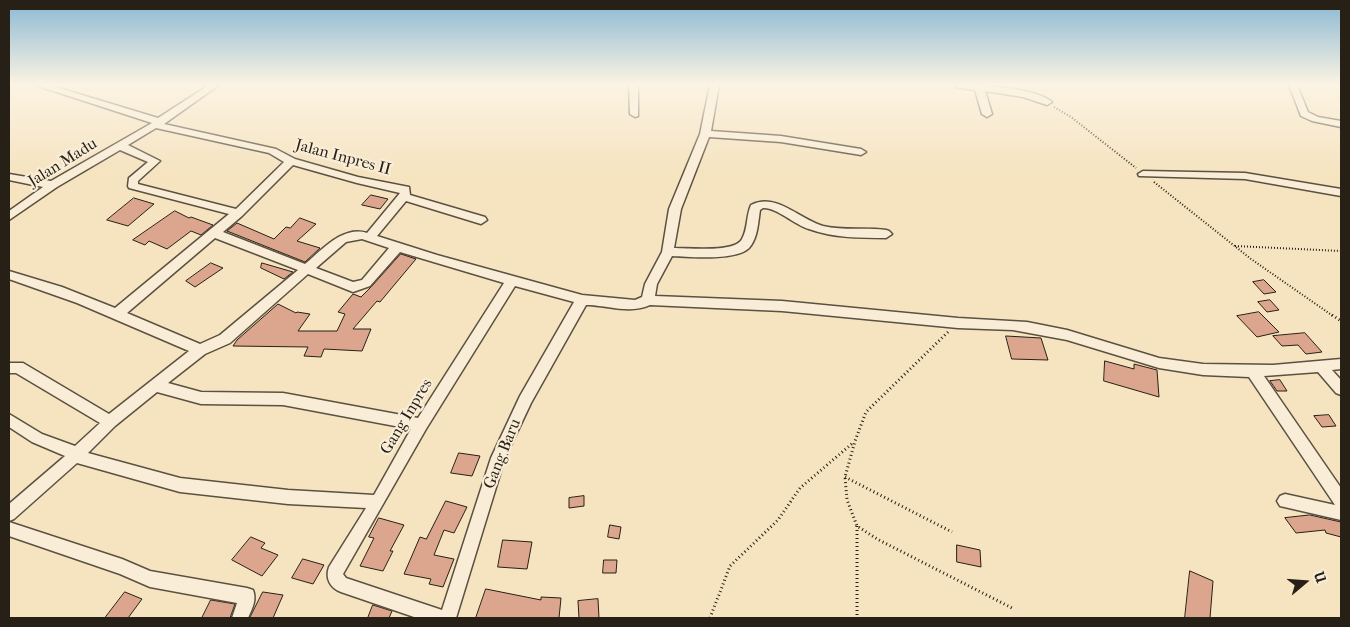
<!DOCTYPE html>
<html>
<head>
<meta charset="utf-8">
<style>
	body { margin:0 }
	#map { position:relative; width:1350px; height:627px; overflow:hidden; background:#f6e4c1; font-family:"IM FELL French Canon",serif }
	canvas { display:block }
	.frame { position:absolute; inset:0; border:10px solid #272016; pointer-events:none }
	.north { position:absolute; left:1280px; top:557px; width:50px; height:50px; -webkit-text-stroke:4px #f9edd7; paint-order:stroke; rotate:72deg; font-size:14px; font-weight:700; line-height:20px; text-align:center; color:#272016 }
	.north::after { content:''; display:block; margin:auto; width:18px; height:22px; background:#272016; clip-path:polygon(50% 0,100% 100%,50% 72%,0 100%) }
</style>
</head>
<body>
<div id="map">
<canvas width="1350" height="627"></canvas>
<div class="frame"></div>
<div class="north">U</div>
</div>
<script>
const c = document.querySelector('canvas').getContext('2d');
c.lineJoin = 'round';
function paint(path, color) { c.fillStyle = color; c.fill(path, 'evenodd'); }
function strokePath(path, color, width, dash) { c.strokeStyle = color; c.lineWidth = width; c.lineCap = dash ? 'butt' : 'round'; c.setLineDash(dash || []); c.stroke(path); }
function drawText(font, color, halo, rows, align = 'center') {
  c.font = font + ' "IM FELL French Canon",serif'; c.lineWidth = 4.5; c.setLineDash([]); c.textBaseline = 'middle'; c.strokeStyle = halo; c.fillStyle = color; for (const [text, x, y, turn = 0] of rows) {
    c.save(); c.translate(x, y); c.rotate((+turn || 0) * Math.PI / 180); c.textAlign = isNaN(turn) ? turn : align; if (halo) c.strokeText(text, 0, 0); c.fillText(text, 0, 0); c.restore();
  }
}
const building = new Path2D(`
	M371,195L388,199L380,209L362,205Z
	M134,198L154,204L128,226L107,220Z
	M175,211L189,218L191,217L213,225L201,235L191,231L167,249L149,241L145,245L133,240Z
	M300,218L316,224L297,241L320,248L305,262L227,231L237,223L274,239L286,227L290,228Z
	M401,254L416,259L380,302L377,301L353,329H371L362,351L324,349L321,357L304,356L308,347L233,346L237,340L278,304L296,313L297,312L310,314L298,331H337L345,314L338,312L353,294L361,297L371,287Z
	M211,263L223,268L195,287L186,281Z
	M262,263L293,272L284,279L261,268Z
	M1264,280L1276,292L1264,294L1253,282Z
	M1270,300L1279,310L1267,312L1258,302Z
	M1259,312L1279,332L1257,337L1237,316Z
	M1305,333L1322,352L1306,354L1298,345L1282,346L1273,336Z
	M1006,336L1041,338L1048,360L1012,359Z
	M1105,361L1134,369V364L1157,370L1159,397L1104,381Z
	M1280,380L1287,391H1277L1270,381Z
	M1329,415L1336,426L1322,427L1314,416Z
	M459,453L480,456L472,476L451,473Z
	M584,496V506L569,508V498Z
	M446,501L467,507L454,533L444,530L434,555L454,559L443,587L429,584L431,579L404,574L420,537L426,539Z
	M1310,515L1341,522V537L1326,533L1325,530L1296,533L1285,518Z
	M379,518L404,525L390,551H393L383,571L360,566L374,538L369,537Z
	M610,525L621,527L619,539L608,537Z
	M251,537L265,543L261,548L278,555L262,576L232,560Z
	M503,540L532,542L527,569L498,567Z
	M957,545L980,550L981,567L957,562Z
	M303,559L324,565L313,584L292,578Z
	M604,560H617L616,573H603Z
	M1190,571L1213,581L1210,618H1185Z
	M486,589L541,600V597L561,598L559,618H476Z
	M125,592L142,599L128,618H105Z
	M263,592L283,595L273,618H250Z
	M598,599L599,618H579L578,601Z
	M211,600L235,604L230,618H202Z
	M373,605L392,611L389,618H368Z`);
paint(building, '#dca58d');
strokePath(building, '#272016', 1);
const minor = new Path2D(`
	M35,85H49L158,118L209,85H219L164,124L276,149L295,159L358,177L409,187L410,195L485,217L487,220L481,224L406,201L377,236L437,255L582,295L635,300L642,297L645,284L662,252L669,209L700,134L710,85H719L711,131L781,136L861,149L866,152L861,155L781,142L709,137L681,209L674,248C688,248 735,253 742,239C748,229 746,216 751,205C776,192 799,219 823,226C844,231 865,227 886,230C890,231 889,231 892,234L886,238C860,238 834,238 809,229C795,225 776,207 763,208L760,210C758,222 758,238 749,248C736,261 689,257 672,256L657,284L655,296L782,301L958,318L1027,322L1067,330L1159,358L1203,364L1273,365L1341,359V369L1332,370L1341,380V395L1336,393L1318,372L1264,376L1341,488V520L1280,506L1277,501L1280,496L1285,494L1335,505L1249,377L1203,375L1159,368L1067,340L1013,330L958,328L782,311L650,305C631,314 609,306 589,305H586L531,403L505,458L456,618H417L341,592C330,588 325,578 329,567L366,508L288,504L180,492L77,463L14,519L9,521V504L65,456L32,442L9,427V414L42,434L75,446L100,423L16,373H9V363H23L109,414L189,351L77,303L9,279V271L62,287L115,308L229,214L129,188L128,186L129,178L148,162L120,150L57,187L9,220V211L43,187L9,180V174L51,181L152,123ZM156,128L269,153L284,162L236,209L138,184V181L160,161L128,145ZM293,165L357,183L400,193L367,233C343,225 322,250 305,264L223,232L242,216ZM215,238L298,270L220,335L200,344L127,313ZM362,239L389,248L362,280L353,282L316,268L346,242ZM400,252L504,283L418,418L283,393L201,392L168,383L205,354L230,343L308,274L353,292L370,286ZM515,286L574,302L520,396L491,458L442,610L346,578L343,574L426,429ZM157,392L201,404L283,405L411,429L374,495L288,490L180,478L88,453L115,426Z
	M629,85H638V116L635,117L630,114Z
	M955,85C977,85 1035,87 1052,102L1047,105L1023,97L985,91L992,114L987,117L982,114L975,90L956,87Z
	M1289,85H1297L1308,112L1318,117L1341,121V127L1312,121L1301,116Z
	M1143,171L1245,173L1341,189V196L1245,179L1139,176L1138,174Z
	M9,522L122,559L150,571L247,588L253,590C257,600 252,609 248,618H232L237,603L150,587L120,574L9,536Z`);
strokePath(minor, '#5b5141', 3);
strokePath(new Path2D(`
	M1054,107L1071,117L1136,168
	M1154,182L1251,259L1333,316
	M1235,246L1341,251`), '#272016', 2, [1, 2]);
strokePath(new Path2D(`
	M1332,315L1341,321
	M948,332L866,412L855,441L845,477L847,500L857,526L877,539L1014,609
	M845,477L952,532
	M857,526V618
	M710,618L730,566L778,520L800,488L854,442`), '#272016', 3, [1, 3]);
paint(minor, '#f9edd7');
const sky = c.createLinearGradient(0, 0, 0, 172);
sky.addColorStop(0, '#8ab8d3');
sky.addColorStop(0.49, '#fbf3e3');
sky.addColorStop(1, '#fbf3e300');
c.fillStyle = sky;
c.fillRect(0, 0, 1350, 172);
drawText('16px', '#272016', '#f9edd7', [
	["Jalan Inpres II",343,158,15],
	["Jalan Madu",63,163,-32],
	["Gang Inpres",407,417,-59],
	["Gang Baru",503,454,-68]
]);
</script>
</body>
</html>
